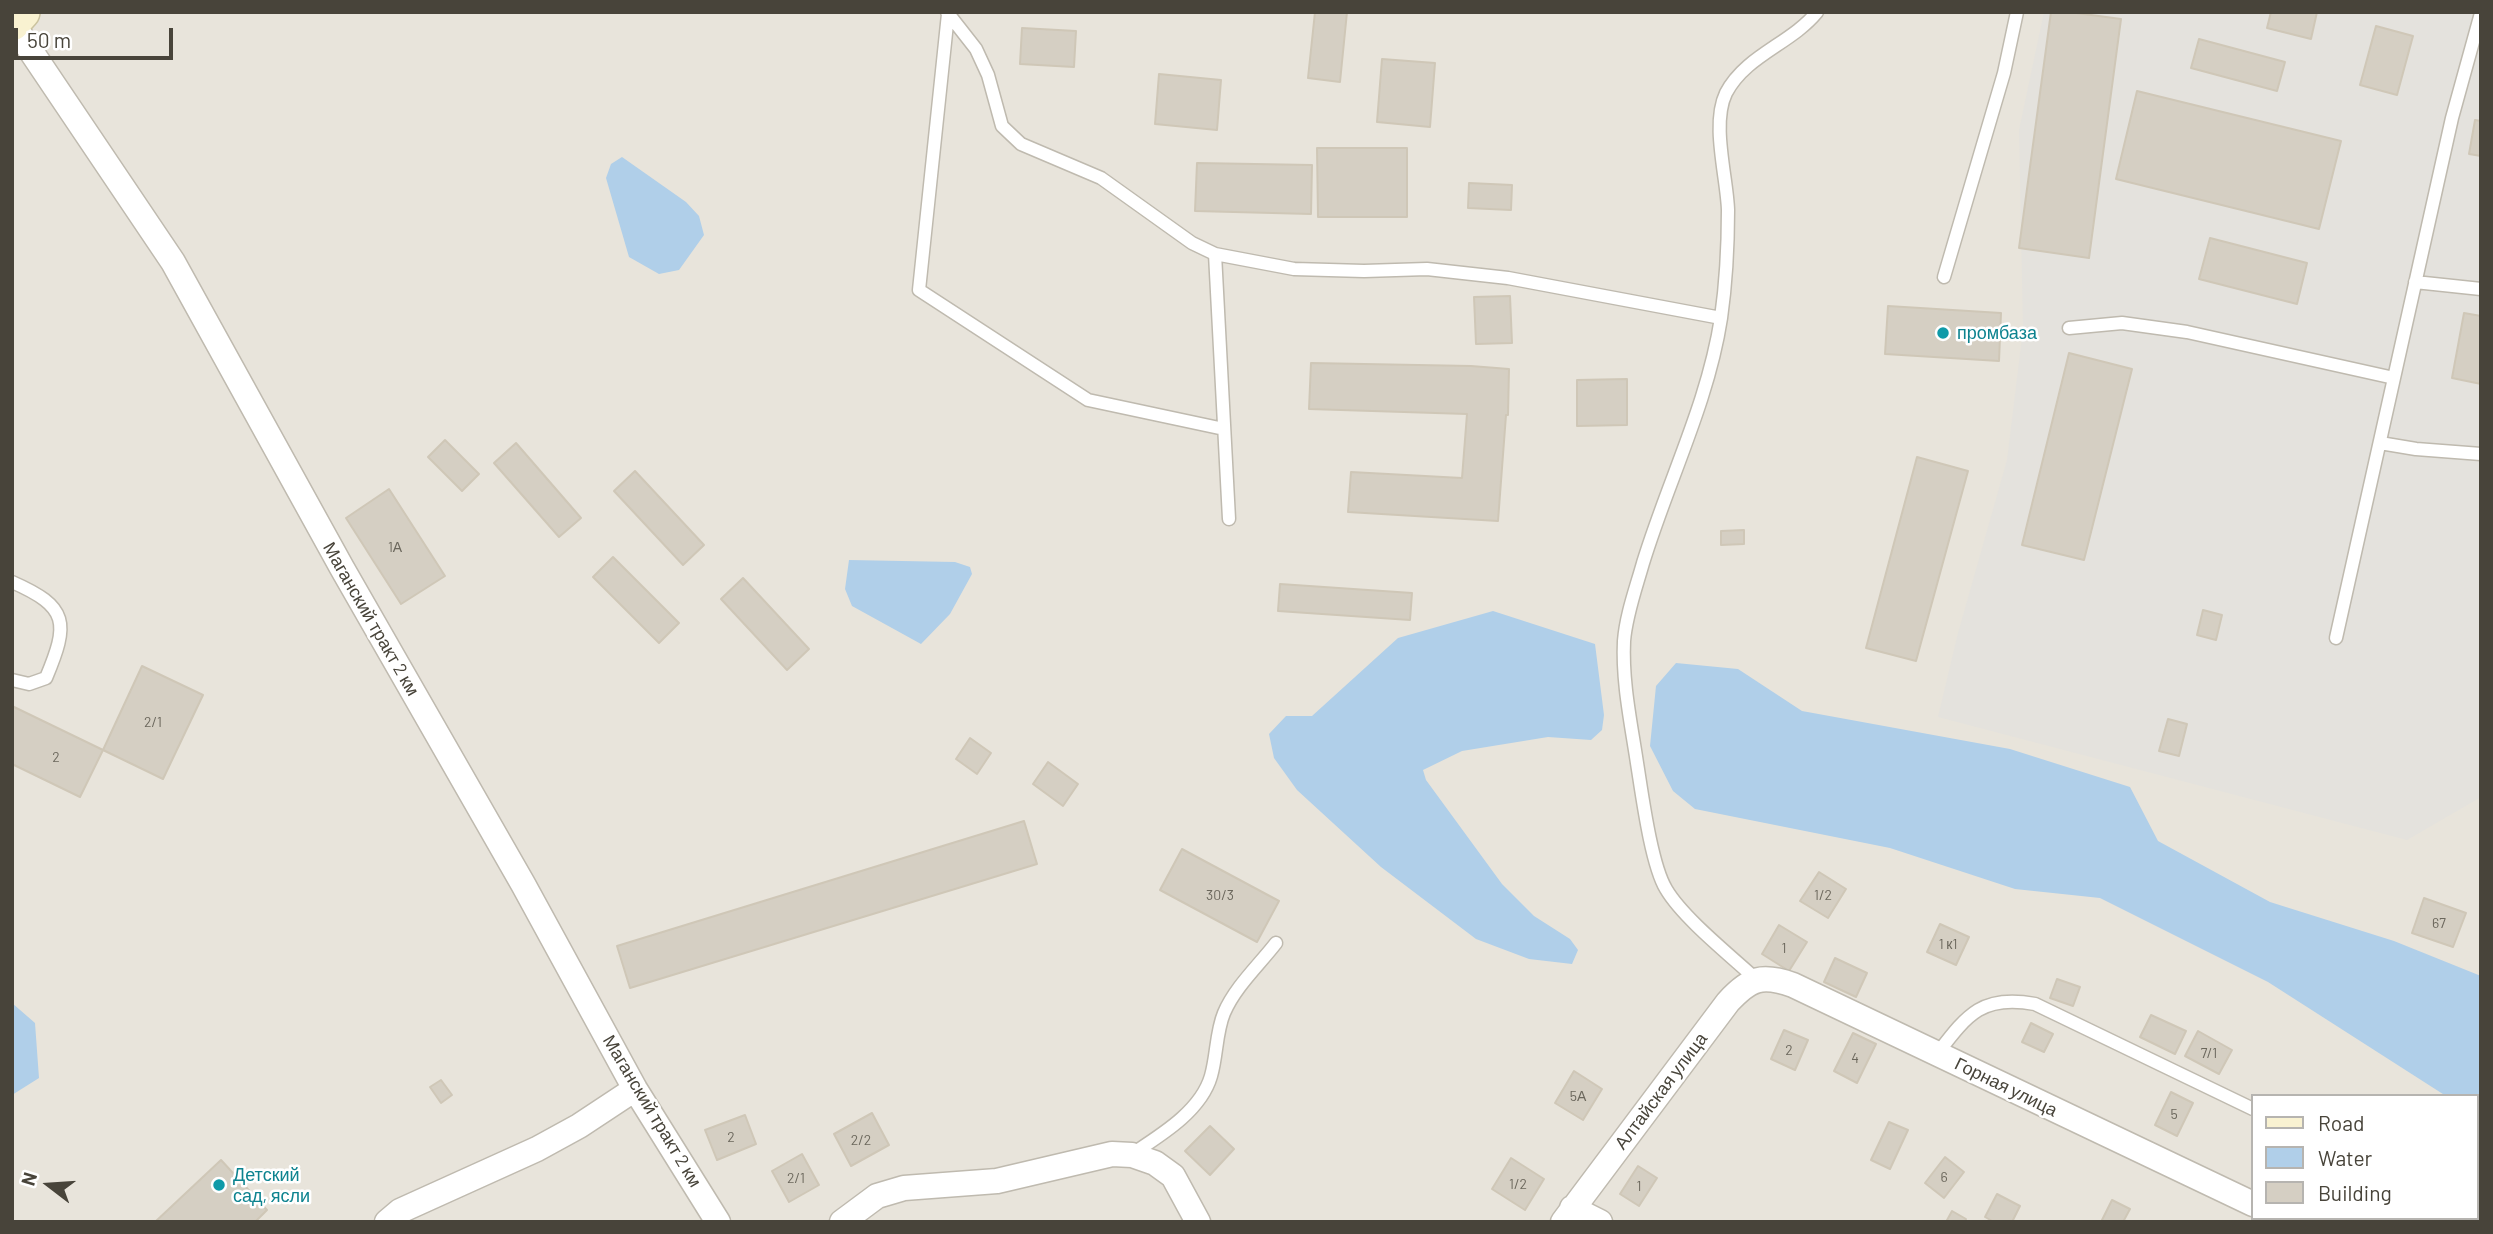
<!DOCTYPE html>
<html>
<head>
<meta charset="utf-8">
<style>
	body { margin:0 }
	#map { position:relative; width:2493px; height:1234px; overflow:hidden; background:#f4f2ec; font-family:Barlow,sans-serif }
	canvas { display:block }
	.frame { position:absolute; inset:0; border:14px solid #48443a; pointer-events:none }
	.legend { position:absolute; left:2251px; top:1094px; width:228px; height:126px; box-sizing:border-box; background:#fff; border:2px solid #b6b4b0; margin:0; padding:9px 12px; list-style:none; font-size:21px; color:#48443a }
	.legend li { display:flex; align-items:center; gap:14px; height:35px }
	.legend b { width:35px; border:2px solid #b6b4b0 }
	.north { position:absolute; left:14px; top:1150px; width:70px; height:70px; -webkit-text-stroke:5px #fff; paint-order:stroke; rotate:287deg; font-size:19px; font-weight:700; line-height:28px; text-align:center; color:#48443a }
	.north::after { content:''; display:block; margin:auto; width:24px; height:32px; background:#48443a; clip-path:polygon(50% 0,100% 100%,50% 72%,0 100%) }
	.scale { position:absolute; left:14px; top:28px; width:159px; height:32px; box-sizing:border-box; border:4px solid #48443a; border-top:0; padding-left:9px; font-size:21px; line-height:24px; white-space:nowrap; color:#48443a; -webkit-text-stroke:5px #fff; paint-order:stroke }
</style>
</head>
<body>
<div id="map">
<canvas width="2493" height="1234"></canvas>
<div class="frame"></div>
<ul class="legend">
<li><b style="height:9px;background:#f9f2d1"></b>Road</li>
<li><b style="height:19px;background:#b0cfe9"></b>Water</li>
<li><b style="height:19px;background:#d5cfc3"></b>Building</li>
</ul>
<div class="north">N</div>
<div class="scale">50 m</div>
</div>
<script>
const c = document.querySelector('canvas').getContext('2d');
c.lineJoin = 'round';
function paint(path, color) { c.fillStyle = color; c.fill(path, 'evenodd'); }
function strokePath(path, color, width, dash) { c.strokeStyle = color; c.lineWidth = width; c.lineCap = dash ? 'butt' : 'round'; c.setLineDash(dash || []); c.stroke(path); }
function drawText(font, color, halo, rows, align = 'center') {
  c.font = font + ' Barlow,sans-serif'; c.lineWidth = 5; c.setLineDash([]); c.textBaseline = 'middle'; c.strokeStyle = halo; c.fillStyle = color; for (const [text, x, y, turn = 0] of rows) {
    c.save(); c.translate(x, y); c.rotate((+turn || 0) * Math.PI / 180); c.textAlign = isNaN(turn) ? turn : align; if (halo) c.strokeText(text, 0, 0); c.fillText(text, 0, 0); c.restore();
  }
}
paint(new Path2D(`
	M12,12H2481V1222H12ZM2253,1096H2477V1218H2253Z`), '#e8e4db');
paint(new Path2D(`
	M2044,12H2481V797L2407,840L1938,717L1958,633L2007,460L2023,329L2019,130Z`), '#e4e2dd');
paint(new Path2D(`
	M622,157L686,202L699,216L704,235L679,270L659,274L629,257L606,178L611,164Z
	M849,560L955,562L970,567L972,574L950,614L921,644L852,606L845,589Z
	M1493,611L1595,644L1604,715L1602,730L1591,740L1548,737L1462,751L1423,770L1426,780L1502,884L1534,916L1570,939L1578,950L1572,964L1529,959L1476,939L1381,867L1297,790L1274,758L1269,734L1286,716H1312L1398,638Z
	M1676,663L1738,669L1802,711L2010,749L2130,787L2158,841L2270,902L2394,941L2481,976V1120L2477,1117V1096H2446L2268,982L2100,898L2015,889L1890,848L1695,809L1673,791L1650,746L1656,686Z
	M12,1003L35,1023L39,1078L12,1095Z`), '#b0cfe9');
const building = new Path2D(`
	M1315,12H1347L1340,82L1308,78Z
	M2051,12H2069L2121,19L2089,258L2019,248Z
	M2271,12H2317L2311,39L2267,28Z
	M2376,26L2413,36L2397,95L2360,85Z
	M1022,28L1076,31L1074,67L1020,64Z
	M2199,39L2285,62L2277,91L2191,68Z
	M1382,59L1435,63L1430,127L1377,122Z
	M1159,74L1221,80L1217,130L1155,124Z
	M2137,91L2341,141L2319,229L2116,179Z
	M2475,120L2481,121V156L2469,154Z
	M1317,148H1407V217H1318Z
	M1197,163L1312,165L1311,214L1195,211Z
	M1469,183L1512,185L1511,210L1468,208Z
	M2210,238L2307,263L2297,304L2199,279Z
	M1510,296L1512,343L1476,344L1474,297Z
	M1888,306L2001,313L1999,361L1885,354Z
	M2464,313L2481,316V384L2452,378Z
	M2069,353L2132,369L2084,560L2022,545Z
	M1311,363L1471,366L1509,369L1508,415H1506L1498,521L1348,512L1351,472L1462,478L1467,414L1309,409Z
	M1627,379V425L1577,426V380Z
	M445,440L479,474L462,491L428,457Z
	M516,443L581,518L559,537L494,463Z
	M1917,457L1968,471L1916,661L1866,648Z
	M635,471L704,545L683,565L614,491Z
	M389,489L445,576L401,604L346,518Z
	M1744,530V544L1721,545V531Z
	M613,557L679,623L659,643L593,577Z
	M743,578L809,649L787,670L721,599Z
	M1280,584L1412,593L1410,620L1278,611Z
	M2203,610L2222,615L2216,640L2197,635Z
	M142,666L203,695L163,779L103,750Z
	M12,706L103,750L80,797L12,764Z
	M2168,719L2187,724L2179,756L2159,751Z
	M970,738L991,753L977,774L956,759Z
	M1048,762L1078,784L1063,806L1033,784Z
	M1024,821L1037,864L630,988L617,946Z
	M1182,849L1279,901L1257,942L1160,890Z
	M1819,872L1846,889L1828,918L1800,901Z
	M2424,898L2466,913L2453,947L2412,933Z
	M1940,924L1969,937L1956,965L1927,952Z
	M1779,925L1807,942L1789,971L1762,954Z
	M1835,958L1867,973L1856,997L1824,982Z
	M2057,979L2080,987L2073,1006L2050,998Z
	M2151,1015L2186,1031L2175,1054L2140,1037Z
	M2031,1023L2053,1034L2044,1052L2022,1042Z
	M1784,1030L1808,1040L1795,1070L1771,1059Z
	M2198,1031L2232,1050L2219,1074L2185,1056Z
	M1853,1033L1876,1044L1857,1083L1834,1071Z
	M1574,1071L1602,1089L1583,1120L1555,1103Z
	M441,1080L452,1095L441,1103L430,1087Z
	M2171,1092L2193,1103L2177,1136L2155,1125Z
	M872,1113L889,1145L851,1166L834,1134Z
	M745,1115L756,1144L717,1160L705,1130Z
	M1889,1122L1908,1130L1890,1169L1871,1160Z
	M1210,1126L1234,1149L1210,1175L1185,1151Z
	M802,1154L819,1185L789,1202L772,1171Z
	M1945,1157L1964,1172L1944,1198L1925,1183Z
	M1511,1158L1544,1179L1525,1210L1492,1189Z
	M221,1160L267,1210L255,1222H155Z
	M1638,1166L1657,1178L1639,1206L1620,1194Z
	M1997,1194L2020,1206L2012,1222H1994L1985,1217Z
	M2112,1200L2130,1209L2123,1222H2101Z
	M1952,1211L1966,1219L1965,1222H1946Z`);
paint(building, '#d5cfc3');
strokePath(building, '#cfc7b7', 2);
const lane = new Path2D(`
	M947,12L976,49L988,75L1002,126L1021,144L1101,178L1192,243L1215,254L1294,269L1364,271L1427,269L1508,278L1721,318
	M948,14L919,290L1088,400L1224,429
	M1215,254L1229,519
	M1944,277L2004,73L2017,12
	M2415,282L2481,289
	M2069,328L2122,323L2187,332L2394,378
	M2380,443L2416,449L2481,454
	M12,582C69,607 69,623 46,678L29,684L12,680
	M2336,638L2452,118L2481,13
	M1757,980C1731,956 1683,918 1666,889C1651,864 1642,794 1637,763C1631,723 1622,682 1624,641C1626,615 1636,588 1643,563C1668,481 1708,403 1721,318C1726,283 1728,246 1728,210C1727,177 1711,124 1726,93C1746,55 1791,44 1817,12
	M1937,1054C1967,1015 1982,994 2035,1004L2253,1109
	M1132,1154C1161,1135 1201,1111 1211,1076C1217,1055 1216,1032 1224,1013C1235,987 1259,965 1276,943`);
const street = new Path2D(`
	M12,23L173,262L342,568L523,884L635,1089L718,1222
	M1572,1208L1600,1222
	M2282,1218L2289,1222
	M387,1222L400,1211L537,1149L579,1126L635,1089
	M842,1222L877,1196L904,1188L997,1181L1112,1154L1132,1155L1155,1163L1173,1176L1198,1222
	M1563,1222L1728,1002C1750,978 1762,974 1793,985L2253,1204`);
const secondary = new Path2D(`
	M12,23L22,12`);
strokePath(lane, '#bfbaaf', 15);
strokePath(street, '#bfbaaf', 27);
strokePath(secondary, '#cbc39f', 38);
strokePath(lane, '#fff', 12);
strokePath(street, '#fff', 24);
strokePath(secondary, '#f9f2d1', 35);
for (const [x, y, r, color] of [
	[1943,333,7,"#0f9aa8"],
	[219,1185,7,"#0f9aa8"]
]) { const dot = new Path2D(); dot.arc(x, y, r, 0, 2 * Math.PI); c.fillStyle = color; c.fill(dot); strokePath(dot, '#fff', 2.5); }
drawText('14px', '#6b675c', null, [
	["1А",395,547],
	["2/1",153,722],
	["2",56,757],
	["30/3",1220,895],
	["1/2",1823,895],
	["67",2439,923],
	["1 к1",1948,944],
	["1",1784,948],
	["2",1789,1050],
	["7/1",2209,1053],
	["4",1855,1058],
	["5А",1578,1096],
	["5",2174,1114],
	["2",731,1137],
	["2/2",861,1140],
	["6",1944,1177],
	["2/1",796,1178],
	["1/2",1518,1184],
	["1",1639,1186]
]);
drawText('18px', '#0d838f', '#fff', [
	["промбаза",1957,333],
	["Детский",233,1175],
	["сад, ясли",233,1196]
], 'left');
drawText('18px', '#48443a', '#fff', [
	["Маганский тракт 2 км",371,619,60],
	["Горная улица",2006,1087,26],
	["Алтайская улица",1661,1091,-53],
	["Маганский тракт 2 км",652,1111,59]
]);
</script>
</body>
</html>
